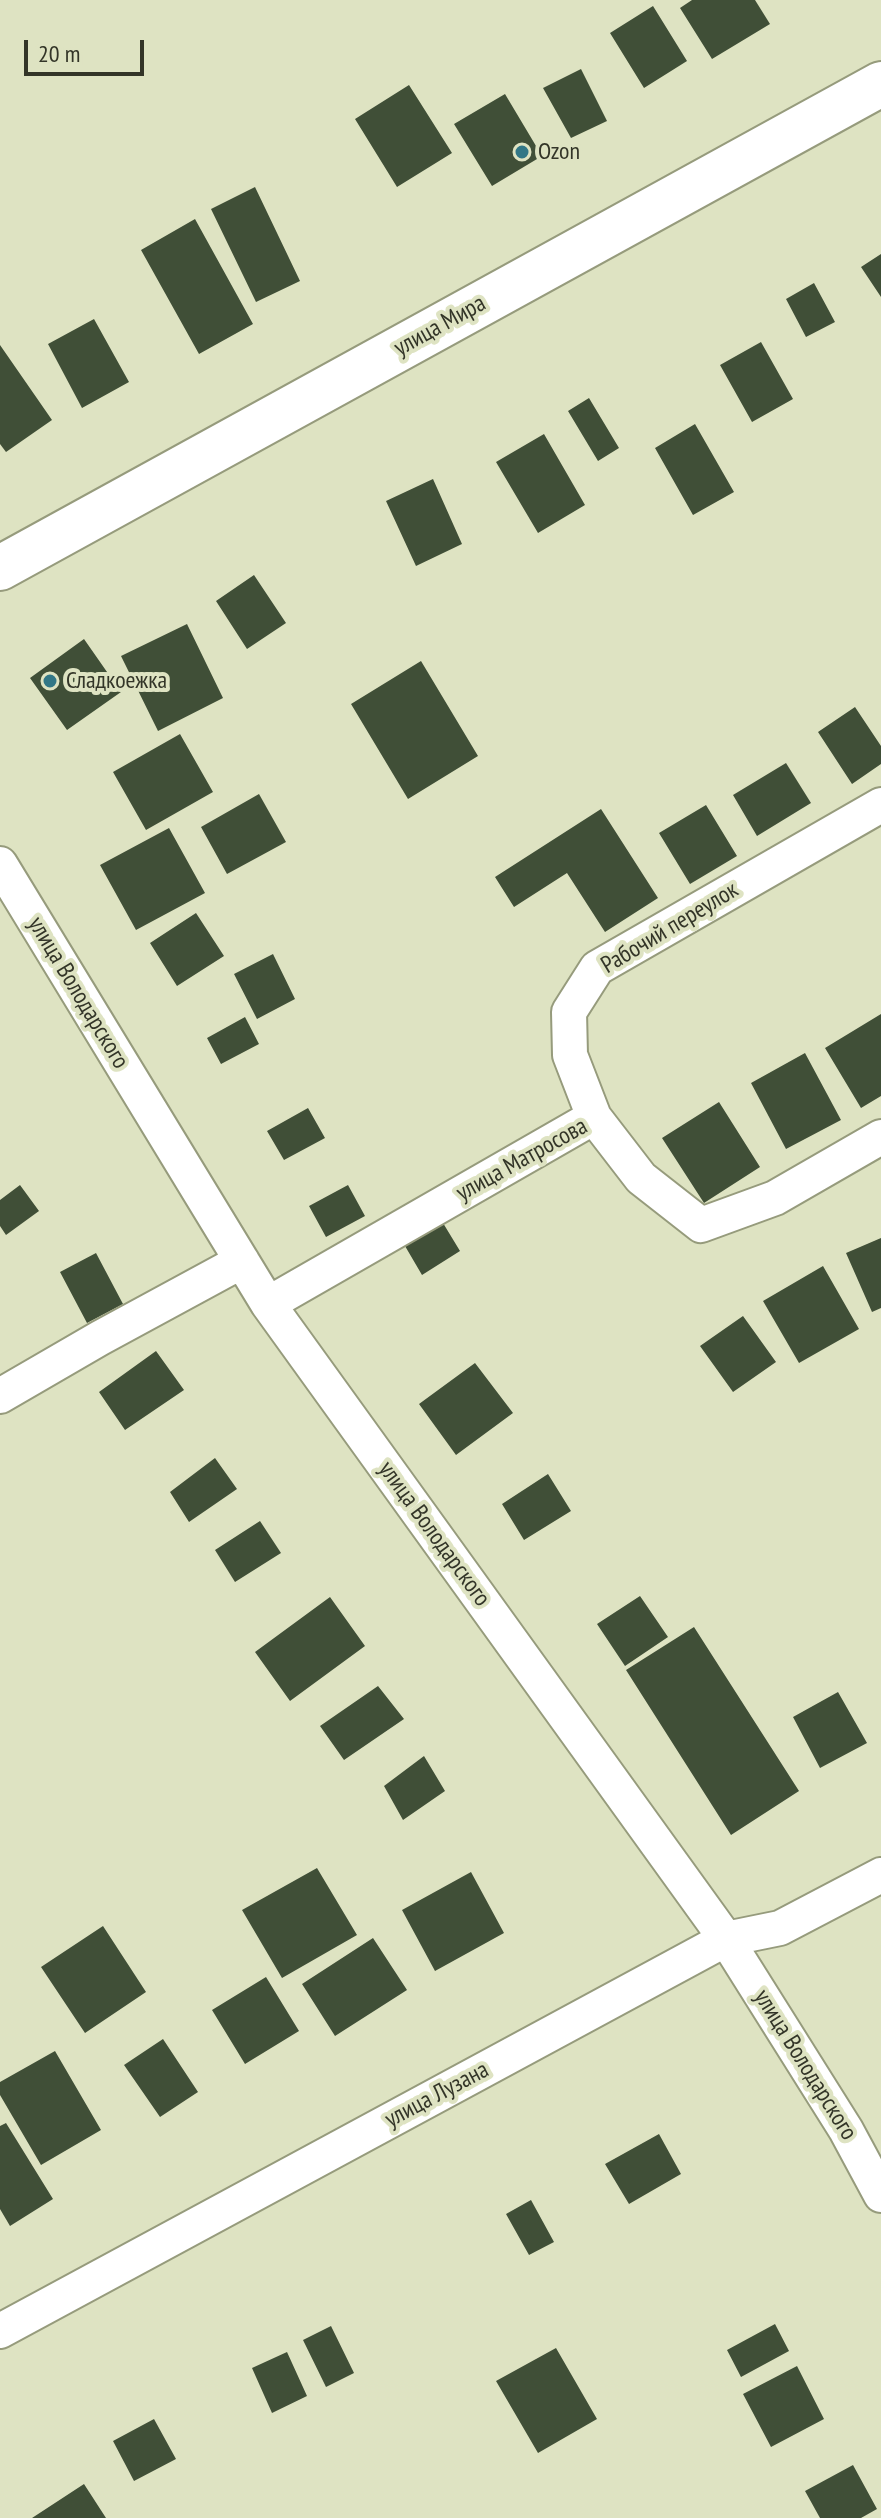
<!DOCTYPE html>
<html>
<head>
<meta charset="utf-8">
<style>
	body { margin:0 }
	#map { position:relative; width:881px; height:2518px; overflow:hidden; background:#dee3c2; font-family:"PT Sans Narrow",sans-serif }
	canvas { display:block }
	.scale { position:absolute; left:24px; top:40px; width:120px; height:36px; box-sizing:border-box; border:4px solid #333528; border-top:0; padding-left:10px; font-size:24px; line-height:28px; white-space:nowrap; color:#333528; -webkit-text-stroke:6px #dee3c2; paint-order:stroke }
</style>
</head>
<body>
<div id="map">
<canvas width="881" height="2518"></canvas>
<div class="scale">20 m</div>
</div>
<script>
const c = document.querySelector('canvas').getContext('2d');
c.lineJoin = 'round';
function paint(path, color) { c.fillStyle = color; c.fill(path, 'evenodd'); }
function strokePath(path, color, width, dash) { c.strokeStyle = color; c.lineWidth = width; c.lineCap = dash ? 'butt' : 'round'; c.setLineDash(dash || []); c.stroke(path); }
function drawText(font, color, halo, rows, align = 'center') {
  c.font = font + ' "PT Sans Narrow",sans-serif'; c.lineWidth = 8; c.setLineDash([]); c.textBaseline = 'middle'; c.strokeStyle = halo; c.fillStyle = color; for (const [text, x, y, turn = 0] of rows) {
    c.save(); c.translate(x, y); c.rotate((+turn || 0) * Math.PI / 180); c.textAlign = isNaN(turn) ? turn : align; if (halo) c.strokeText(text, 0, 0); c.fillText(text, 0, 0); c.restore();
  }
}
paint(new Path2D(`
	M692,0H755L770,24L712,59L680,8Z
	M653,6L687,61L644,88L610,33Z
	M581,69L607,121L571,138L543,88Z
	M409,85L452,153L397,187L355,119Z
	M505,94L542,156L492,186L454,124Z
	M255,187L300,281L256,302L211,209Z
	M195,219L253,324L199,354L141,250Z
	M881,254V297L861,267Z
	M814,283L835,322L806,337L786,299Z
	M94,319L129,382L82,408L48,344Z
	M761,342L793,399L752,422L720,365Z
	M0,345L52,420L6,452L0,444Z
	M589,398L619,448L598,461L568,411Z
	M695,424L734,492L693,515L655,448Z
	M544,434L585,505L538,533L496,462Z
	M433,479L462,544L416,566L386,501Z
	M254,575L286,623L247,649L216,601Z
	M187,624L223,698L158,731L121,656Z
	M84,639L121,692L67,730L30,678Z
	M421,661L478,756L408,799L351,704Z
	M855,707L881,746V764L852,784L818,732Z
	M180,734L213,792L146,830L113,772Z
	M786,763L811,803L757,836L733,795Z
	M259,794L286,842L227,874L201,827Z
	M706,805L737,856L690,884L659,833Z
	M601,809L658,898L605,932L567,873L514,907L495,877Z
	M169,828L205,893L136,930L100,865Z
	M196,913L224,956L177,986L150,943Z
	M273,954L295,999L257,1019L234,974Z
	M881,1014V1096L861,1108L825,1048Z
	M245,1017L259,1044L221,1064L207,1038Z
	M805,1053L841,1120L786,1149L751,1083Z
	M719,1102L760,1167L704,1203L662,1138Z
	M308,1108L325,1138L284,1160L267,1131Z
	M20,1185L39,1211L6,1235L0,1226V1200Z
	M348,1185L365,1216L326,1237L309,1206Z
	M443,1223L460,1251L422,1275L405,1246Z
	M881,1238V1308L872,1312L846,1253Z
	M96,1253L123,1304L87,1323L60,1272Z
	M823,1266L859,1329L799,1363L763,1301Z
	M743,1316L776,1362L733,1392L700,1346Z
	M156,1351L184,1390L125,1430L99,1392Z
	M475,1363L513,1413L456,1455L419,1404Z
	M215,1458L237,1489L189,1522L170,1492Z
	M548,1474L571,1511L524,1540L502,1504Z
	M260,1521L281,1553L235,1582L215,1550Z
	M640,1596L668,1637L625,1666L597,1624Z
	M330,1597L365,1646L290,1701L255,1652Z
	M694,1627L799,1791L731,1835L626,1670Z
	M378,1686L404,1719L344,1760L320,1726Z
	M838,1692L867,1743L820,1768L793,1717Z
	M424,1756L445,1791L403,1820L384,1786Z
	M317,1868L357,1935L282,1978L242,1910Z
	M471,1872L504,1933L435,1971L402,1910Z
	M103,1926L146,1992L85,2033L41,1967Z
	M373,1938L407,1990L335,2036L302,1984Z
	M266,1977L299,2031L245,2064L212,2010Z
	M163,2039L198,2092L160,2117L124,2065Z
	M55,2051L101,2130L41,2165L0,2095V2082Z
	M6,2123L53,2199L10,2226L0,2209V2126Z
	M659,2134L681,2174L629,2204L605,2164Z
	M531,2200L554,2242L529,2255L506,2214Z
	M775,2324L789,2351L741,2377L727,2350Z
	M331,2326L354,2373L326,2387L303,2340Z
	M556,2348L597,2419L538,2453L496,2381Z
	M287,2352L307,2396L272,2413L252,2368Z
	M797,2366L824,2419L771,2447L743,2394Z
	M154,2419L176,2459L134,2481L113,2441Z
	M853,2465L877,2509L861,2518H820L805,2491Z
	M84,2484L106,2518H32Z`), '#404f37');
const street = new Path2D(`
	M0,864L268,1304L726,1939L846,2130L881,2195
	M594,1117L570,1055L569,1012L597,968L881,805
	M268,1304L594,1117L641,1178L701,1225L775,1198L881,1137
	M0,1396L100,1338L242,1261
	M0,2331L726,1939L780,1928L881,1875`);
const secondary = new Path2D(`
	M0,568L881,84`);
strokePath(street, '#969b7c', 38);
strokePath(secondary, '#969b7c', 48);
strokePath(street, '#fff', 34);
strokePath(secondary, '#fff', 44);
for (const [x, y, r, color] of [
	[522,152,8,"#327786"],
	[50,681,8,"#327786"]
]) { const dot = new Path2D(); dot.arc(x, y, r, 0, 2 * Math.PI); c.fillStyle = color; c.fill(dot); strokePath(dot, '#dee3c2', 3); }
drawText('24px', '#333528', '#dee3c2', [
	["Ozon",538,152],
	["Сладкоежка",66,681]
], 'left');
drawText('24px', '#333528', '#dee3c2', [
	["улица Мира",440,326,-29],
	["Рабочий переулок",670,928,-31],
	["улица Володарского",78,993,59],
	["улица Матросова",522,1160,-29],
	["улица Володарского",434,1534,54],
	["улица Володарского",805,2065,58],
	["улица Лузана",437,2095,-28]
]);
</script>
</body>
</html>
